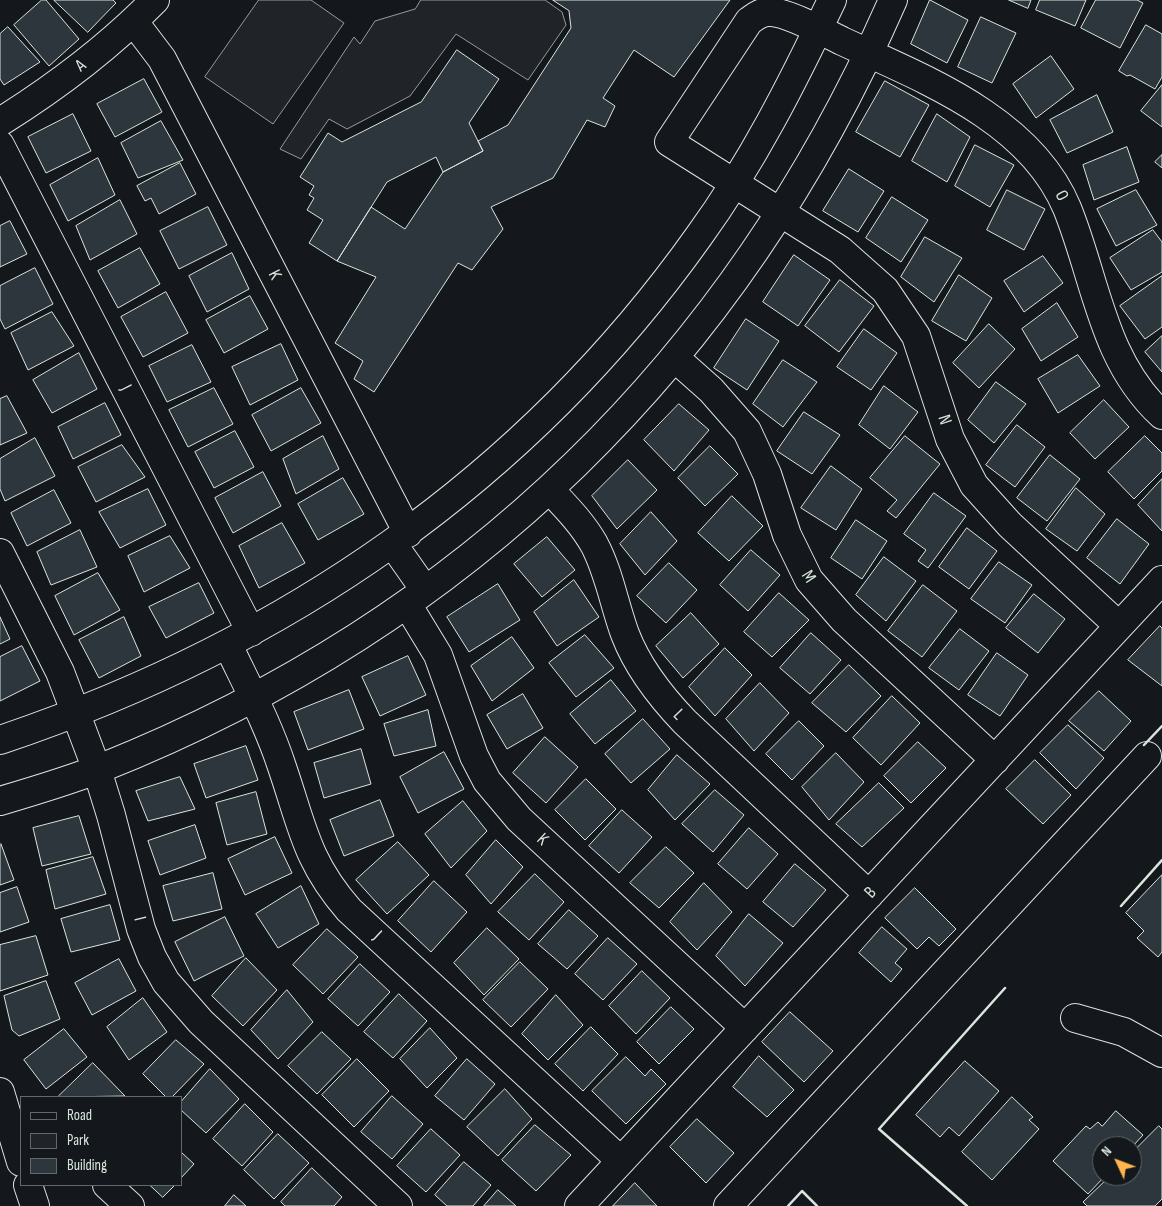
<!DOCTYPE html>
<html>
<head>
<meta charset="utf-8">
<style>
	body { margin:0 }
	#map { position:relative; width:1162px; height:1206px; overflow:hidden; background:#14181c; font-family:"Sofia Sans Condensed",sans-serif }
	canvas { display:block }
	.legend { position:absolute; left:20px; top:1096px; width:162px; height:90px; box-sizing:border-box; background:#14181c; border:1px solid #626a69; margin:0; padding:6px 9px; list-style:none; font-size:15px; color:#d8e6dc }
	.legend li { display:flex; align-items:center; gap:10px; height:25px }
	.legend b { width:25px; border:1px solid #626a69 }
	.north { position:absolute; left:1092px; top:1136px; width:50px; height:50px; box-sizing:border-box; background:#14181c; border:1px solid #626a69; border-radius:50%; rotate:313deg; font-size:14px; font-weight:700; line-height:20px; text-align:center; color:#d8e6dc }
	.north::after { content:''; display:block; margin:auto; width:18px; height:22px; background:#ffb74d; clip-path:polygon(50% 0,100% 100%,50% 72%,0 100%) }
</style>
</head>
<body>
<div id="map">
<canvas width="1162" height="1206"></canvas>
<ul class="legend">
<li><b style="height:6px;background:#14181c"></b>Road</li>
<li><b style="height:14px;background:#202428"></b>Park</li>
<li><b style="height:14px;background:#2c363c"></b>Building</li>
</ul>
<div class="north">N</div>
</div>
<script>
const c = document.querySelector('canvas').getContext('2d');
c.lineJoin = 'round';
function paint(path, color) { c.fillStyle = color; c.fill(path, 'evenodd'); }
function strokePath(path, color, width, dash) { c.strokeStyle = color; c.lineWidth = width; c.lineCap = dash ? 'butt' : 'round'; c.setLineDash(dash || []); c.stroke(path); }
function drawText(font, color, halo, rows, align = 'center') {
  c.font = font + ' "Sofia Sans Condensed",sans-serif'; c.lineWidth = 4; c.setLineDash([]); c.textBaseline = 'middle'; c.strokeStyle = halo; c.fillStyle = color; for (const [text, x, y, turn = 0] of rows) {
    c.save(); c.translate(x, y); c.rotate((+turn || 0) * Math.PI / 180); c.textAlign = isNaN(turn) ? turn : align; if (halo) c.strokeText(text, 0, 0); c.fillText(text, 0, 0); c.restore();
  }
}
const green = new Path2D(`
	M259,0H311L344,23L273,124L205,77Z
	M421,0H545L562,12L566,25L528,80L456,34L410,96L347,129L329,119L301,159L280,149L354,37L360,44L375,21L415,9Z`);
paint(green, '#202428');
strokePath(green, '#939e99', 1);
const building = new Path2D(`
	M42,0H46L79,39L49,66L14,25Z
	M54,0H113L116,3L88,32Z
	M553,0H730L674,77L634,50L603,98L615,106L605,127L587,120L553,178L491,207L503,229L472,270L458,263L374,392L354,379L363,361L335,343L376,277L337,261L371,207L405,229L443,172L483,151L478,141L508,125L571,28L569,11Z
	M930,0L968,20L947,63L911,44Z
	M1009,0H1031L1028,8Z
	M1040,0H1086L1075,26L1036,10Z
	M1096,0H1137L1143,3L1120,48L1081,28Z
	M981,17L1016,33L992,83L958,67Z
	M1146,25L1162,34V77L1155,89L1130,75L1127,76L1119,71Z
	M8,27L40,62L4,85L0,79V34Z
	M457,50L499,79L469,123L483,151L443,172L436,157L387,182L337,261L309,243L323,220L307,210L314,198L309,195L314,186L300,177L328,133L342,142L421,102Z
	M1051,56L1074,89L1036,118L1013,84Z
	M144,79L162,112L115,137L97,104Z
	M885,81L929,105L900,157L856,132Z
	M1162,85V127L1141,111Z
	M1097,95L1113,132L1067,153L1050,120Z
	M73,114L91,151L46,173L28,137Z
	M937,114L970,137L947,182L912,161Z
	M161,121L183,160L138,178L121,143Z
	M975,145L1014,165L990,207L955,186Z
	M1127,147L1139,182L1094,200L1083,165Z
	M1162,155V168L1155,162Z
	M98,158L115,195L68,221L50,185Z
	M180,163L196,194L159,214L151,198L145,201L137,186Z
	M849,169L884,191L858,232L823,211Z
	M1007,190L1045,209L1024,250L987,230Z
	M1136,190L1157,225L1116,246L1097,209Z
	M892,197L928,220L901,262L866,238Z
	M120,200L137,234L90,260L76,226Z
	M208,207L227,245L179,269L160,231Z
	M10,221L27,254L0,267V226Z
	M1153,230L1162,242V272L1131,290L1110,258Z
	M925,237L962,258L934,302L901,277Z
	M140,248L160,284L118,308L98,271Z
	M232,253L249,289L207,312L189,276Z
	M794,255L830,280L798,326L763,302Z
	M1043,256L1063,283L1024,312L1004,281Z
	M35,268L53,304L5,329L0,319V286Z
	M959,275L992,298L966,341L932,321Z
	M1162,276V327L1145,339L1120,306Z
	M840,280L874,306L839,352L805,326Z
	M166,292L188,333L143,357L121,317Z
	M250,296L268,329L224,353L206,320Z
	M1057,303L1078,337L1041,361L1022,329Z
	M52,312L74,346L28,370L11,333Z
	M746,319L779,341L747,390L714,368Z
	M989,324L1015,349L979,388L953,363Z
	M864,329L897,353L871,390L837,367Z
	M1162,336V372L1145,352Z
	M281,344L298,380L250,405L232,367Z
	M192,345L211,382L167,402L149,366Z
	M79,353L97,389L52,413L33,380Z
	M1078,355L1100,386L1058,413L1038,379Z
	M783,360L817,382L783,427L753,404Z
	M996,382L1026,404L994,443L968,420Z
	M884,386L918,412L890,449L859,425Z
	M214,388L233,424L188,447L169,410Z
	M301,388L321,423L271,451L252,415Z
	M7,396L27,433L0,445V399Z
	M1104,400L1129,427L1095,459L1070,433Z
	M105,403L121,435L73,459L58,427Z
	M679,404L709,430L674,471L644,440Z
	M804,412L840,435L812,474L777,451Z
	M1017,425L1045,447L1015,487L986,465Z
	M235,431L254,467L214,488L195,452Z
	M323,436L339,469L296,494L283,459Z
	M905,436L940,464L896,518L887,511L897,500L870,478Z
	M1145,436L1162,453V471L1134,499L1108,472Z
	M35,438L55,476L5,501L0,489V459Z
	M122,445L145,477L96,502L78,467Z
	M710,446L738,474L705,506L678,478Z
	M1050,455L1080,479L1047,521L1017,498Z
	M628,460L657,490L617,529L592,496Z
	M831,466L862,489L836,530L801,508Z
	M263,472L281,506L233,533L215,498Z
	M343,478L364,514L318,540L298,504Z
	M1162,479V531L1138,505Z
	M1076,488L1105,514L1077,551L1046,529Z
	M148,489L166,525L120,548L99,512Z
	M54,490L71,523L27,546L11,513Z
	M934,493L966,516L928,568L918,561L926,550L904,534Z
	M732,496L763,526L729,561L698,533Z
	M651,512L677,541L645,575L620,544Z
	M1117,519L1149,544L1120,584L1087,558Z
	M856,520L887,541L862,579L831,558Z
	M282,523L305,563L259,588L239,546Z
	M967,528L997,551L969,589L939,567Z
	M80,530L97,567L51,585L37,552Z
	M170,536L190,568L144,592L128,556Z
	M547,537L575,570L542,597L514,564Z
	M751,550L780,575L748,611L720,585Z
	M884,557L916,581L886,621L856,595Z
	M999,562L1032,585L1005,623L971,599Z
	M669,563L697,590L666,623L637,596Z
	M98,573L120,610L74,635L55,596Z
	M574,580L599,617L557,646L534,612Z
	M199,583L214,613L166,638L149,607Z
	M498,584L520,620L469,652L447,617Z
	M923,585L957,611L922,657L888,631Z
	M779,593L809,620L772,657L744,632Z
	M1034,594L1065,619L1038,653L1006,628Z
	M691,613L719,644L683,678L656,646Z
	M0,617L10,639L0,644Z
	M124,617L141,656L99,678L79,640Z
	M1160,626L1162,628V686L1128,660Z
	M960,629L989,651L959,690L929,668Z
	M811,633L841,660L810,694L780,668Z
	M585,635L614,668L576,697L549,663Z
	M512,637L534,668L492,701L471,666Z
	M22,646L40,681L0,701V657Z
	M725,648L752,675L715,716L689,687Z
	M997,653L1028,675L1000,716L968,695Z
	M408,656L426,695L380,716L362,677Z
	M849,665L881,696L846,732L812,703Z
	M611,680L636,711L595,744L570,714Z
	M760,683L789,713L754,751L726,719Z
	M349,690L364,729L308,750L294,712Z
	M1099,691L1131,721L1104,751L1069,721Z
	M523,694L543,728L507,749L487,715Z
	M892,696L920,723L881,765L853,738Z
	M428,710L436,746L394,756L384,724Z
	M643,719L670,749L631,783L605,754Z
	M799,721L824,746L792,780L766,754Z
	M1068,725L1104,758L1076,789L1040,753Z
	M545,737L578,767L546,803L513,773Z
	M918,742L946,768L911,803L884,776Z
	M246,746L258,780L206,798L194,764Z
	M361,749L371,784L324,798L314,763Z
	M444,752L464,789L418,813L400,777Z
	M836,753L864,782L829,820L802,787Z
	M677,755L710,784L675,820L648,790Z
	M1035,760L1071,795L1043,824L1006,789Z
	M180,777L195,809L148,821L136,791Z
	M586,779L616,809L585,840L555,810Z
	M879,783L904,808L862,847L836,824Z
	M715,790L744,815L713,852L682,824Z
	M256,792L267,834L227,845L216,803Z
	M380,800L394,836L344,856L330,820Z
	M463,801L487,831L451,868L425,834Z
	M622,810L652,837L619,873L589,846Z
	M79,816L91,854L42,866L33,828Z
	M195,825L206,858L160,875L148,841Z
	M749,828L778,854L747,889L718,864Z
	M275,837L292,873L245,895L228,859Z
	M496,840L523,867L491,904L466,875Z
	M398,842L429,875L387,914L356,880Z
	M1,844L14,880L0,885V845Z
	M666,847L694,873L659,908L630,883Z
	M93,857L106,894L55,909L46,870Z
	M795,864L826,890L793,927L763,902Z
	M213,873L222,909L173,921L163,886Z
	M535,874L564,902L529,940L498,912Z
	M1162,875V952L1158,957L1137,938L1144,931L1126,913Z
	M434,881L467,912L431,952L398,921Z
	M704,883L732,912L697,950L670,922Z
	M301,886L319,924L278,948L256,914Z
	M17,887L29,922L0,932V893Z
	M915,888L956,929L939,946L929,937L917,949L885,918Z
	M110,905L120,940L71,952L61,919Z
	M569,910L598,936L567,969L538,944Z
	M749,914L783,943L745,986L716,956Z
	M225,917L244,956L194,981L175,942Z
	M882,927L907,949L895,963L902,969L891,982L859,953Z
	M487,928L519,959L484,995L454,963Z
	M327,929L358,957L323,994L293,965Z
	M36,936L48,975L0,991V945Z
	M608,938L637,964L603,1000L575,974Z
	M246,958L277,990L243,1026L212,996Z
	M119,959L136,991L92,1015L75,983Z
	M520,962L548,989L511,1027L483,1000Z
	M360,964L390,992L358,1026L328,999Z
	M642,971L670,998L636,1034L609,1006Z
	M46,981L60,1019L19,1036L12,1030L4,996Z
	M287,990L313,1022L278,1059L251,1030Z
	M399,994L427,1021L393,1058L364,1032Z
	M556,995L583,1025L548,1060L522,1034Z
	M143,998L167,1032L129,1060L107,1027Z
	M671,1007L694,1029L659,1064L637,1042Z
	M790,1012L833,1051L804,1082L762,1042Z
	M591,1027L618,1054L583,1091L555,1064Z
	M430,1028L457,1058L427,1088L400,1059Z
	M64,1029L87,1057L46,1089L24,1060Z
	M322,1032L351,1059L317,1094L288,1066Z
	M176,1040L204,1064L172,1097H166L143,1074Z
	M759,1056L794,1090L767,1117L733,1087Z
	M626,1057L645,1076L651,1069L666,1084L626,1124L592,1091Z
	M357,1059L389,1091L354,1127L322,1095Z
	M467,1059L495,1084L464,1120L435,1096Z
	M965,1061L999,1091L959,1136L949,1127L940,1137L916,1115Z
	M93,1063L125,1096L60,1097L59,1096Z
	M210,1069L239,1099L206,1133L181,1110V1102Z
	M505,1089L532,1119L498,1156L467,1127Z
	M392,1096L423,1124L392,1159L361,1132Z
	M1012,1097L1033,1117L1029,1120L1039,1129L992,1180L962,1152Z
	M245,1104L273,1132L242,1166L213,1139Z
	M1116,1111L1143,1135L1132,1147L1102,1146V1176H1105L1088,1194L1053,1161L1086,1126L1090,1129L1098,1122L1102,1126Z
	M697,1119L734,1153L706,1183L670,1147Z
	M535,1125L571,1155L536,1191L502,1160Z
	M1159,1126L1162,1129V1199L1155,1206H1087L1083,1202L1110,1176H1132V1153Z
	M431,1129L460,1155L426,1192L397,1166Z
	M278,1134L309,1163L274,1199L244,1170Z
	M181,1152L194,1164L181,1178Z
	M464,1162L491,1185L473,1206H447L435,1195Z
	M312,1168L342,1197L334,1206H285L281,1202Z
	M635,1183L657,1206H613Z
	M150,1185H175L163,1197Z
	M498,1190L516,1206H484Z
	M234,1195L246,1206H225Z`);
paint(building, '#2c363c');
strokePath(building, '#d8e6dc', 1);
const minor = new Path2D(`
	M134,22L162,59L408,533
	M0,122C56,87 109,47 155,0
	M0,145L251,632
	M675,358L711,390L747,431L767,474L787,535L809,580L844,620L995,760
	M550,490C566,507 582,523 594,544C609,572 614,604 625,634C638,668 660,696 685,722L869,895
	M392,543L425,590
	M0,553L60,672L68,693L97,770L111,815L141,929L152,957L166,982L201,1022L398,1206
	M407,604L438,655L474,756L487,781L519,819L745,1028
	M1119,626L1010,525L974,485L950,439L916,336L885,290L840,250L669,142L749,21C755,17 760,12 769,12C785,11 826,33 842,41C924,79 1030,119 1067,208C1096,279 1102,360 1162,415
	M228,645C247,685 268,724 282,767C302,825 306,861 349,910L621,1161
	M0,740C283,645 525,481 699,236C752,163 793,82 832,0
	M0,801C34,791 68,781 101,768C467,622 735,361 893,0
	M1075,1018L1124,1032L1162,1053
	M0,1092L21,1162
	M28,1185L35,1206
	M107,1185L130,1206
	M579,1206L1162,580
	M728,1206L1147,756`);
strokePath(minor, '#d8e6dc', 30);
strokePath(minor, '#14181c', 28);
strokePath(new Path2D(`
	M1144,745L1162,726
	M1121,906L1162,860
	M788,1206L802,1191L817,1206
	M967,1206L879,1129L1005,988`), '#d8e6dc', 2.5);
drawText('18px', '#d8e6dc', '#14181c', [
	["A",81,66,-38],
	["O",1061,196,63],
	["K",274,275,63],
	["J",125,388,63],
	["N",944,420,72],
	["M",808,577,57],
	["L",678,715,46],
	["K",542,840,43],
	["B",871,893,-47],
	["I",139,919,76],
	["J",377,936,43]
]);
</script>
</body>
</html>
